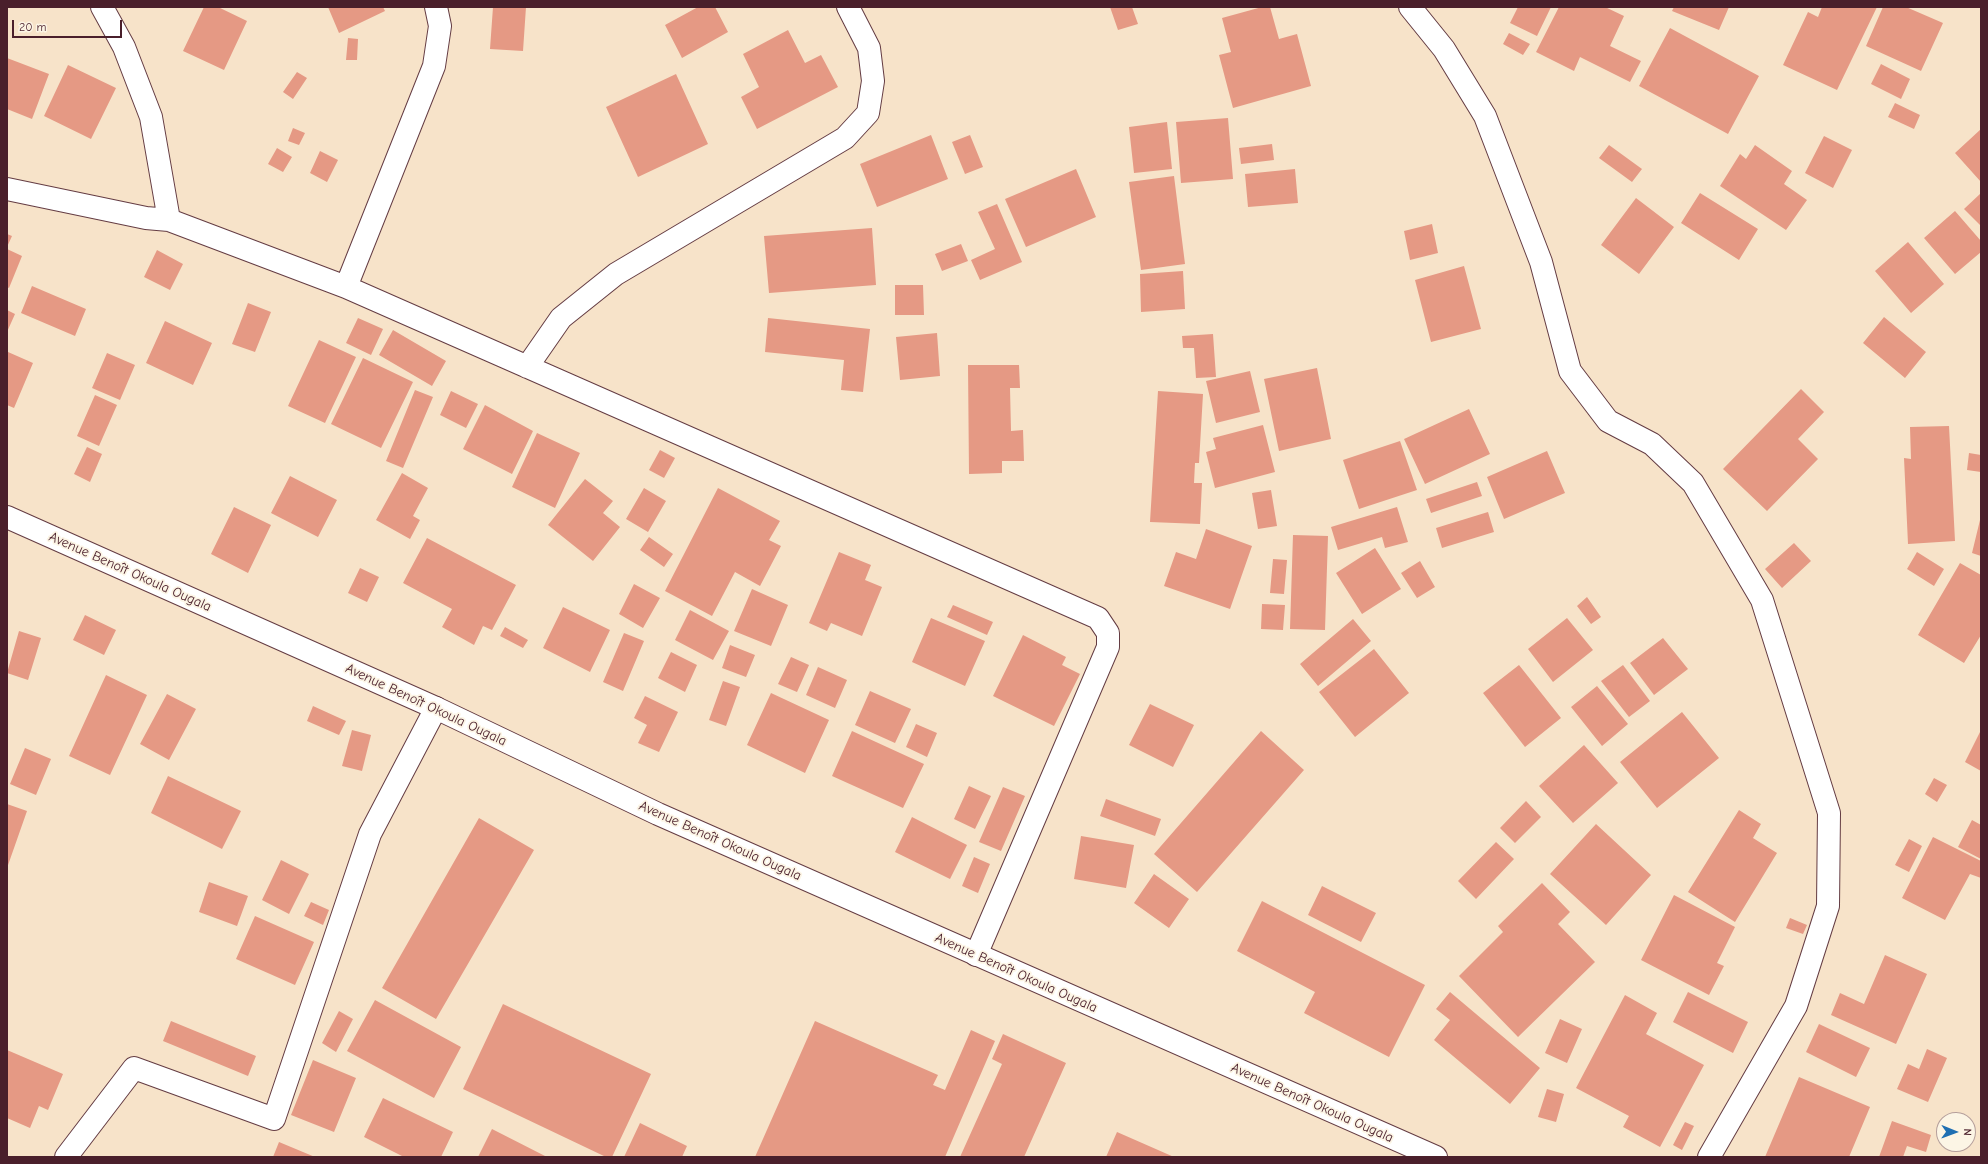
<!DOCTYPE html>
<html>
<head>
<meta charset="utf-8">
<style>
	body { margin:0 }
	#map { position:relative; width:1988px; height:1164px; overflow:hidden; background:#f7e3c9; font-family:"Comic Neue",sans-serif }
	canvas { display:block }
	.frame { position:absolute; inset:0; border:8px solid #4a1f2b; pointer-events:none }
	.north { position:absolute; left:1936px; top:1112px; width:40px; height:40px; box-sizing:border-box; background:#fcf5e5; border:1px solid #b59f9b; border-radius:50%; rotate:91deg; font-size:11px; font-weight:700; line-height:16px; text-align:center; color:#4a1f2b }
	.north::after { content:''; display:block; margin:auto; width:14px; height:18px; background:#1f6fb2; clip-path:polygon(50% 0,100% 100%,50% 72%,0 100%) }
	.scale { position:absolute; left:12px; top:20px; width:110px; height:18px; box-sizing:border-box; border:2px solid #4a1f2b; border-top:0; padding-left:5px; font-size:12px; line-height:14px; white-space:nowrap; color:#4a1f2b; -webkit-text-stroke:3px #fcf5e5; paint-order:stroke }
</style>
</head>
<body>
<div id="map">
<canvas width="1988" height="1164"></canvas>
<div class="frame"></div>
<div class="north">N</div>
<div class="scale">20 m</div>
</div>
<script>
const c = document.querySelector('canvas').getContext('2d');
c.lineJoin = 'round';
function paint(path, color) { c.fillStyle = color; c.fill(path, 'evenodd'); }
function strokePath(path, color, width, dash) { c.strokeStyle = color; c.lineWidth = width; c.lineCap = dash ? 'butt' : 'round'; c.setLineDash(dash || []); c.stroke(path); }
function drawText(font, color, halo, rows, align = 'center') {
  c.font = font + ' "Comic Neue",sans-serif'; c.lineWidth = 3.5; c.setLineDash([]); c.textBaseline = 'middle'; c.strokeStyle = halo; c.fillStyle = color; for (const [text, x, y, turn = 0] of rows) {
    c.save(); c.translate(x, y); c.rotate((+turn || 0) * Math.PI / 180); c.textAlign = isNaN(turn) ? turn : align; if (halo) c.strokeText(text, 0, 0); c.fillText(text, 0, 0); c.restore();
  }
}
paint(new Path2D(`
	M204,7H218L247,21L224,70L183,51Z
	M328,7H383L385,11L339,33Z
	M493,7H526L523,51L490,49Z
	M698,7H715L728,32L682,58L665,25Z
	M1110,7H1132L1138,24L1118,30Z
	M1262,7H1270L1279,39L1297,34L1311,86L1233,108L1219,55L1231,52L1222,18Z
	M1518,7H1551L1537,36L1510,23Z
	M1559,7H1605L1624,16L1610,46L1641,61L1630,82L1580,57L1574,71L1536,52Z
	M1674,7H1729L1719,30L1672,11Z
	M1822,7H1877L1837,90L1783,65L1808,12L1818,17Z
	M1883,7H1906L1943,23L1921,71L1866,46Z
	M1670,28L1759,76L1728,134L1639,86Z
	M788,30L805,63L821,55L838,87L757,129L741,97L759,87L743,54Z
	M1509,33L1530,44L1523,55L1503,44Z
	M348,38L358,39L357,60H346Z
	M7,58L49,74L32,119L7,109Z
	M1881,64L1910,79L1901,99L1871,84Z
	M68,65L116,88L91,139L44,116Z
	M297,72L307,78L293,99L283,92Z
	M676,74L708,144L638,177L606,107Z
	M1895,103L1920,115L1914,129L1888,117Z
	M1228,118L1233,179L1181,183L1176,122Z
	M1167,122L1172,169L1134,173L1129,127Z
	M293,128L305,133L299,145L288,141Z
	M1981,129V182L1955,153Z
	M931,135L948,179L877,207L860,164Z
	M970,135L983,167L965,174L952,142Z
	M1824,136L1852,150L1833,188L1805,173Z
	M1272,144L1274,160L1241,164L1239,148Z
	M1609,145L1642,169L1632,182L1599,158Z
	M1755,145L1792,171L1784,184L1807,200L1786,230L1720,186L1740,154L1746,159Z
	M277,148L292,157L283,172L268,164Z
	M320,151L338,160L327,182L310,173Z
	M1076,169L1096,217L1026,247L1005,199Z
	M1295,169L1298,203L1248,207L1245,174Z
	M1174,176L1185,264L1141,270L1129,182Z
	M1700,193L1758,229L1739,260L1681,223Z
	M1981,193V226L1964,209Z
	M1636,198L1674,227L1639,274L1601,245Z
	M997,204L1022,262L980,280L971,260L995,249L978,212Z
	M1955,211L1981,241V252L1955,274L1924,238Z
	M1432,224L1438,253L1410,260L1404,231Z
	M872,228L876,285L769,293L764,236Z
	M7,234L12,236L7,247Z
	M1908,242L1944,284L1911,313L1875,271Z
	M961,244L968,261L942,271L935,254Z
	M7,249L22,256L9,288L7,287Z
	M157,250L183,264L170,290L144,277Z
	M1464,266L1481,329L1431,342L1415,280Z
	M1183,271L1185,309L1141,312L1140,274Z
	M895,285H923L924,315H895Z
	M32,286L86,309L75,336L21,313Z
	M248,303L271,312L255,352L232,344Z
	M7,310L15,314L7,332Z
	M1884,317L1926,352L1905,378L1863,343Z
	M358,318L383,329L371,355L346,343Z
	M768,318L870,329L863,392L841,390L844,360L765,352Z
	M165,321L212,343L193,385L146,363Z
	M393,330L446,361L432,386L379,355Z
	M937,333L940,376L900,380L896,337Z
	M1213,334L1216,377L1196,378L1194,348H1183L1182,336Z
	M319,340L356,357L325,423L288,406Z
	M8,352L33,363L14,408L7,405Z
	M107,353L135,365L120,400L92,388Z
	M363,358L413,382L381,448L331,424Z
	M968,365H1019L1020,388H1010L1011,431L1023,430L1024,461H1002V473L969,474Z
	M1317,368L1331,439L1279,451L1264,379Z
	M1250,371L1260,412L1216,423L1206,381Z
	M1801,389L1824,412L1798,439L1818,459L1767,511L1723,469Z
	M415,390L433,397L403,468L386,461Z
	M451,391L478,404L466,428L440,415Z
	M1158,391L1203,394L1199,463H1195L1194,483H1202L1200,524L1150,522Z
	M95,395L117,405L99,446L77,436Z
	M485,405L533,431L512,474L463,449Z
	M1469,409L1490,454L1425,484L1404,439Z
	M1263,425L1275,472L1215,488L1206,452L1216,449L1213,438Z
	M1949,426L1955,541L1908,544L1904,458L1911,459L1910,427Z
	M537,433L580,453L555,508L512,487Z
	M1400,441L1417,490L1359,509L1343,460Z
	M87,447L102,454L90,482L74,474Z
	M660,450L675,458L664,478L649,470Z
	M1547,451L1565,493L1504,519L1487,477Z
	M1969,453L1981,455V472L1967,470Z
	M402,473L428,488L413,516L420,520L410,539L376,520Z
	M290,476L337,500L318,537L271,513Z
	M585,479L613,501L603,513L620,527L593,561L548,525Z
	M1477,482L1482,496L1431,513L1426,499Z
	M644,488L666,501L648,532L626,519Z
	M718,488L780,521L769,540L781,546L760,586L735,572L712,616L665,591Z
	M1271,490L1277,526L1258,529L1252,493Z
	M234,507L271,525L248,573L211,554Z
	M1397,507L1408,542L1385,548L1382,537L1338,550L1331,527Z
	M1488,512L1494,532L1442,548L1436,528Z
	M1980,520H1981V556L1972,553Z
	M1206,529L1252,546L1230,609L1164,586L1176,552L1196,559Z
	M1293,535L1328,536L1325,630L1290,629Z
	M649,537L673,554L664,567L640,550Z
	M427,538L516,585L492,630L483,626L474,645L442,627L452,609L403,583Z
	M1794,543L1811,561L1782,588L1765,569Z
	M1375,548L1401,589L1362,614L1336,573Z
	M839,552L871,565L865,580L882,587L862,636L831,623L827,631L809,623Z
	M1917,552L1944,569L1934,586L1907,569Z
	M1273,559L1287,560L1284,594L1270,593Z
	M1420,561L1435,587L1417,598L1401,573Z
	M1960,563L1981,575V635L1964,663L1918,635Z
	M360,568L379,577L367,602L348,593Z
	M634,584L660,598L643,628L619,614Z
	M752,589L788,605L771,646L734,631Z
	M1587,597L1601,617L1591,624L1577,606Z
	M1262,604L1285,605L1283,630L1261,629Z
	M953,605L993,622L987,635L947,617Z
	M563,607L610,630L590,672L543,648Z
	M690,610L729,631L713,660L675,640Z
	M85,615L116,630L104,655L73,640Z
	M931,618L985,641L965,686L912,662Z
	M1567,618L1593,650L1553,682L1528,649Z
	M1353,619L1371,641L1318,686L1300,664Z
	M505,627L528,640L523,648L500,636Z
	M19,631L41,638L28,680L7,673Z
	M624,633L644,641L623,691L603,682Z
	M1023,635L1066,657L1062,665L1080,674L1054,726L993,696Z
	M1663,638L1688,669L1654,695L1630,663Z
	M730,645L755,655L746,677L722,668Z
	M1374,649L1409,693L1355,737L1319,692Z
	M671,652L697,665L685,692L658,678Z
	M791,657L809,665L797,692L778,684Z
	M1519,665L1561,718L1525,747L1483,693Z
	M1623,665L1650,701L1629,717L1601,681Z
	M818,667L847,680L835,708L806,695Z
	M106,675L147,695L110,775L69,756Z
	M723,681L740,687L726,726L709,720Z
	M1597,686L1628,724L1602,746L1571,707Z
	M870,691L911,709L895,743L855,725Z
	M771,693L829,720L805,773L747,745Z
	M167,694L196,709L169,760L140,744Z
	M645,696L678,712L659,752L638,743L647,725L634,718Z
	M1150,704L1194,725L1173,767L1129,745Z
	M313,706L346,721L339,735L307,721Z
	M1682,712L1719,758L1657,808L1620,762Z
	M916,724L937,733L927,757L906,747Z
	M352,730L371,735L362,771L342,766Z
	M1981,730V771L1965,762Z
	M852,731L924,764L903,808L832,776Z
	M1261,731L1304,770L1197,892L1154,854Z
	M1584,745L1618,783L1573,823L1539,786Z
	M25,748L51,759L36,795L10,784Z
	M168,776L241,811L222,849L151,813Z
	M1934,778L1947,785L1937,802L1925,794Z
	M969,786L991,796L975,829L954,819Z
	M1003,787L1025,796L1001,851L979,842Z
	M1106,799L1161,819L1155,836L1100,816Z
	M1526,801L1541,817L1515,843L1500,828Z
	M7,804L27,811L7,868Z
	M1739,810L1761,824L1753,838L1777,853L1735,922L1688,892Z
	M912,817L967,845L950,879L895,852Z
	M479,818L534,850L436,1019L382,988Z
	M1972,820L1981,825V859L1958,847Z
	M1596,824L1651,875L1606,925L1550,874Z
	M1081,836L1134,845L1126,888L1074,879Z
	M1933,837L1981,861V878L1970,874L1945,920L1902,898Z
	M1909,839L1922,846L1909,872L1895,865Z
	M1496,842L1514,859L1476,899L1458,881Z
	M974,857L990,864L978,893L962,886Z
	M281,860L309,874L289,914L262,900Z
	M1154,874L1189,899L1169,928L1134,903Z
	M209,882L248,896L237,926L199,912Z
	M1542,883L1570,912L1558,924L1595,962L1518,1037L1459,976L1503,932L1498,926Z
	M1322,886L1376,913L1361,942L1308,915Z
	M1674,895L1735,927L1717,963L1724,966L1709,995L1641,960Z
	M1262,901L1425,985L1389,1057L1304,1013L1315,992L1237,951Z
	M311,902L329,910L323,925L304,916Z
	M255,916L314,942L295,985L236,959Z
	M1790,918L1807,925L1803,934L1786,928Z
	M1885,955L1927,974L1896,1044L1831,1015L1840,993L1864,1004Z
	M1450,992L1540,1068L1510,1104L1434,1040L1450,1020L1436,1009Z
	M1688,992L1748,1022L1733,1053L1673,1022Z
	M1625,995L1657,1013L1646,1034L1704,1065L1660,1147L1623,1127L1629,1116L1576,1088Z
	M375,1000L461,1047L434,1098L347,1051Z
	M503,1004L651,1074L612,1157H606L463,1089Z
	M339,1011L353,1019L336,1052L322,1043Z
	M1560,1019L1582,1029L1567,1063L1545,1053Z
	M171,1021L256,1056L248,1076L163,1041Z
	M815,1021L938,1075L933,1085L945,1090L971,1030L995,1041L945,1157H755Z
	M1819,1024L1870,1048L1856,1077L1806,1052Z
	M1003,1034L1066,1063L1024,1157H960L1002,1064L992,1059Z
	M1927,1049L1947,1058L1928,1102L1897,1089L1908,1064L1919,1069Z
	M7,1050L63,1074L48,1110L39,1106L30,1128L7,1118Z
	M313,1060L356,1078L334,1132L291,1115Z
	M1799,1077L1870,1107L1849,1157H1765Z
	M1547,1089L1564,1094L1556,1122L1538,1117Z
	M383,1098L453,1132L441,1157H404L364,1137Z
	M1892,1121L1931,1135L1926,1152L1907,1146L1903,1157H1879Z
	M1685,1122L1694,1126L1682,1150L1673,1145Z
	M640,1123L687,1146L682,1157H624Z
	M492,1129L547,1157H478Z
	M1117,1132L1174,1157H1106Z
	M279,1142L315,1157H273Z`), '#e59984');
const minor = new Path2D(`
	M102,7L124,47L151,117L169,220
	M1410,7L1444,49L1485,116L1541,262L1570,371L1608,421L1652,444L1693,483L1762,600L1829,813L1828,906L1796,1006L1709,1157
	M7,189L146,218L169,220L346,287L1098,618L1108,633V647L976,955
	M346,287L434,66L440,26L436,7
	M527,367L561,318L616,274L845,138L868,113L873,81L869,48L848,7
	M66,1157L134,1068L274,1119L370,834L436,708`);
const tertiary = new Path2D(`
	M7,517L436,708L658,814L1436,1157`);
strokePath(minor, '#643c43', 24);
strokePath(tertiary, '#643c43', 24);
strokePath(minor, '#fff', 22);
strokePath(tertiary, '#fff', 22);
drawText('14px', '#4a1f2b', '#fcf5e5', [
	["Avenue Benoît Okoula Ougala",130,572,24],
	["Avenue Benoît Okoula Ougala",426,705,25],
	["Avenue Benoît Okoula Ougala",720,841,24],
	["Avenue Benoît Okoula Ougala",1016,973,24],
	["Avenue Benoît Okoula Ougala",1312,1103,24]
]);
</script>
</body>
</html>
